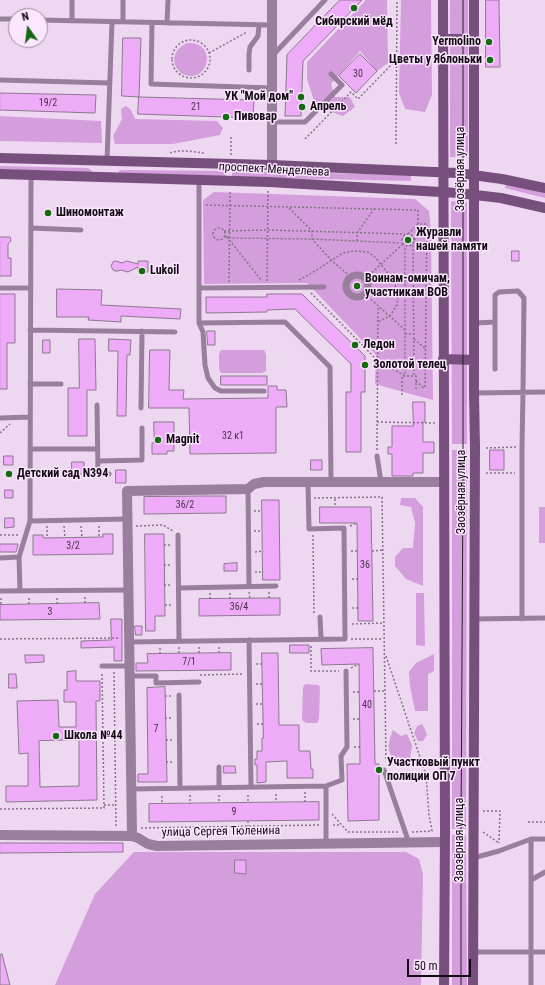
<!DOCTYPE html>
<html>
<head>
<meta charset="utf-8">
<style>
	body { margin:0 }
	#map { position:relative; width:545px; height:985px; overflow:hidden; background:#eed8f1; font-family:"Roboto Condensed",sans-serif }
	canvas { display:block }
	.north { position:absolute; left:8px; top:8px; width:40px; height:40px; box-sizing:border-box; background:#fce5ff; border:1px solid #9e8da0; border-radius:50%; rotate:346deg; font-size:11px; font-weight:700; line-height:16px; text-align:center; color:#110a12 }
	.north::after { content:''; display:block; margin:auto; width:14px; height:18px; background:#156a10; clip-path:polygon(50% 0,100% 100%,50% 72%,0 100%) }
	.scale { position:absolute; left:407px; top:959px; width:64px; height:18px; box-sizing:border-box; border:2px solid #110a12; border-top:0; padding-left:5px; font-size:12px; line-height:14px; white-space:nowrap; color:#110a12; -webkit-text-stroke:3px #fce5ff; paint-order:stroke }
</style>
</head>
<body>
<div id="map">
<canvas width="545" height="985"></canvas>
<div class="north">N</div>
<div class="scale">50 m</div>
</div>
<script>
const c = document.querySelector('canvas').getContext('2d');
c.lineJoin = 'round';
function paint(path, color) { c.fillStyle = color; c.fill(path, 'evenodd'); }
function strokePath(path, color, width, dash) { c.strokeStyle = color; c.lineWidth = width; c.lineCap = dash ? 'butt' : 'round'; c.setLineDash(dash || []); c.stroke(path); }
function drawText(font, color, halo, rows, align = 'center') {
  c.font = font + ' "Roboto Condensed",sans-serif'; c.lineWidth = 3; c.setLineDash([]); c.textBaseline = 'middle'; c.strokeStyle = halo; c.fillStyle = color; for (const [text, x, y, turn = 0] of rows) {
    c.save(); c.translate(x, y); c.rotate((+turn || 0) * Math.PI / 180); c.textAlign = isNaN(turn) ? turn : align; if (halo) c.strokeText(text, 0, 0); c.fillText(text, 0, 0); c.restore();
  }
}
paint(new Path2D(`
	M365,0H387L388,63L377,71L360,51L331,84L335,97H350L355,107L343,116L326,110L315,104L307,79V62L365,1Z
	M401,0H431L432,95L425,112L405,109L399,93Z
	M450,0H468V157H450Z
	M188,43C218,42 209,83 185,75C182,74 178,71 176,67C171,56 178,46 188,43Z
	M126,106L131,110L135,119L217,121L223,128L220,135L173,144H115L113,136L122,119L121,109Z
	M0,116L101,121L102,143L0,141Z
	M0,166L88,168L91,170L92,172H0Z
	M121,170L226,171V178L121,174L118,172L119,171Z
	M232,171L411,175V181L232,177Z
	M506,184L545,193V198L505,188Z
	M214,192L415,199L429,211L431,231L433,400L396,390L375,384L376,355L307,283L204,284L203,200Z
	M451,201L467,202V444H452Z
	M221,350H264L266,354V371L262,373H221L219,369V354Z
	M452,450H467L466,829H452Z
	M401,498H415L423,507V586L406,579L395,566V557L403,548H413L415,523L411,507L400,505Z
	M539,507H545V543H539Z
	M416,593H424L425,646L416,645Z
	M434,654V671L428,674V711H415L410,686L409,672L416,663Z
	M307,684L318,685L320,687L319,719L317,723H306L302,720L303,688L304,685Z
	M422,724L425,729L427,735L423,741H418L414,733L417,726Z
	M393,730L401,736L407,734L412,745L410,759L405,761L399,757L392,758C386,747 389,741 393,730Z
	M452,835H466L467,985H452Z
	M134,852H406L419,859L423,874L421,985H55L95,894Z`), '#d49ddc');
const building = new Path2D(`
	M340,0H362L303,61L301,116H285L287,55Z
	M486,0H499L500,67H486Z
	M123,38H141L139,97L122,96Z
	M360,54L377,71L356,93L339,76Z
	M0,93L96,95L95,113L0,110Z
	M139,97L254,100L253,118L138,114Z
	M0,237H10L11,241L8,244V258H11V276H0Z
	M512,251H519V261H512Z
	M116,261L122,263L127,261L138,264V261H148V272H138V267L128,272L121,270L118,271H115L113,270L111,266L113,262Z
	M57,289L102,290L101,305L181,309L180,319L121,316V322L88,320L89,317H57Z
	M0,294H15V343H7V389H0Z
	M267,294H302L365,356V392H361V452H346V392H351V364L295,309L267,310V312L206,313V297H267Z
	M207,331H215V345H208Z
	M79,339H95L96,390H87V436H68V388H79Z
	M109,339L131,340L130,355H127L126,416H117L118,351H109Z
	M43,340H50V353H43Z
	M150,350H170L169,390H184L183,399L268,398V386H277V390H286L287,407H276V453L190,454L189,408H149Z
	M221,376H267V385H221Z
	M413,402H425V422H423V442H434V453H423V473H413V476H392V454H388V447H392V426H413Z
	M154,422H174V451H167V454H152V443H154Z
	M490,450H504V470H490Z
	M4,456H13V465H4Z
	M311,460H322V470H311Z
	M72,462H84V474H72Z
	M116,470H126V483H116Z
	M5,490H13V498H5Z
	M200,496H226V513L144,514V497Z
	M262,500H279L280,580H263Z
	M320,507H371L373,621H358L357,523H320Z
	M5,518H14V527L5,528Z
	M103,534H113V554L33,555V535H43V538L103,537Z
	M145,534H164L165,616H155V631H146Z
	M0,544H18V545L16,552H0Z
	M237,563V571H224V564Z
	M269,598H280V615L199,616V599Z
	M99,603L100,619L0,620V605Z
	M111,619H122V661H114V647L81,648V641L111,640Z
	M135,626H142V635H136Z
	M290,645H309V653H290Z
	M373,648L375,764H379V820L348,821L347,764H360L359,664L322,665L321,649Z
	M231,653V670L136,671V663H148L147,654Z
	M262,653H278L279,725H299V751H310L311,769H313V778H287V761L266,762V782L257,783V765H255V759H257V751H262V738H263Z
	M25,655H44V662L26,663Z
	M76,671V681H100V701H96L97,800L6,802V786H28V753L19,754L17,701L58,700L59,727H76V702H64V690H67V672ZM79,740V786L40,787L39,741Z
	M9,674H16L17,688H9Z
	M165,687L167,782H138V774H148L147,688Z
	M224,766H235L236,773H224Z
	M319,802V820L149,822V804Z
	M0,843H123V852L0,853Z
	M235,860H246V874L235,873Z
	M2,954L10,985H0V955Z`);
paint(building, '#eeabf7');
strokePath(building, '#8c788f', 1);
strokePath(new Path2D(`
	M172 59a19 19 0 1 1 38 0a19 19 0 1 1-38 0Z
	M209,53L247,32
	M305,139L351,92L358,99L396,60
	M396,144L397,0
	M170,153C181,149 193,152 204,153
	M231,155V137
	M206,205L418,210V224H427L425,389
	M289,208L312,231V239L332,261L350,276
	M213 234a6 6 0 1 1 12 0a6 6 0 1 1-12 0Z
	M224,231L268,230L405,234
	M402 240a6 6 0 1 1 12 0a6 6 0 1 1-12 0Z
	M408,234L418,224
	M225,236L230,238L312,239L401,243
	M227,237L262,281
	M414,240L427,230
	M357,241V233L374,209
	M413,245L414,376
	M366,278L403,244
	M299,280L315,271L343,253L355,251L368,252L375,257L391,277L395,285L398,296L397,305L390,316L378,322
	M267,281L268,191
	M229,282L230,192
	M405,292H413
	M311,293L378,361L405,376V246
	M365,294L405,330
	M405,334H413
	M414,339L426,349
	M416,381L425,389
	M402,395V376H416V389
	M377,422L435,423
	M0,433L10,424
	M486,448L516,447
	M377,450L378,306
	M486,473H515
	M314,498L382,497L386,761
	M335,499V507
	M254,511H262
	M47,526V538
	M64,526L65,538
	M81,526L82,538
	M99,526V537
	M136,526L163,525L173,531
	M350,526L357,523
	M254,531H262
	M0,535H18
	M313,535L314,613
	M164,545H172
	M351,551H357
	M372,551L383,550
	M255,552L263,551
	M164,565H172
	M255,572H263
	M352,579H358
	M164,585H172
	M249,592L250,599
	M269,592V598
	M210,593V599
	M230,593V599
	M85,597V603
	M1,598V605
	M29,598V604
	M57,598V604
	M165,605H173
	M352,608H358
	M352,624L384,623
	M0,639L119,638
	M351,639H383
	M311,646V671H339
	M179,647V653
	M199,647V653
	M219,647V653
	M160,648V654
	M386,656L426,775L429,815L432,831L412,832
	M256,664H262
	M351,668L359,664
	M114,672L116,826
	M200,675L242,674
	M256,684H262
	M374,691H385
	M353,692H359
	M165,696H173
	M256,704H262
	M165,718H173
	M353,719H360
	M257,724H263
	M166,740H174
	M354,747H360
	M166,762H174
	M305,792V802
	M276,794V802
	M190,795V804
	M219,795V803
	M248,795V803
	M162,796V804
	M104,805H115
	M0,809L104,808L102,672
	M483,811H500L499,843
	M332,814L348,832H399
	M248,821V826
	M528,822H545
	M333,825H341
	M141,828L319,825
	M483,832L499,843`), '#837485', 1.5, [2, 2]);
strokePath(new Path2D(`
	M72,0V21
	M0,19H16
	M40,20L272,25
	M123,22V0
	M152,23L151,84L272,88
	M167,23L168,0
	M273,55L325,0
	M249,70V54L250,47L258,36L259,25
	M0,80L110,83
	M272,122H305L342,85L331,74
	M107,161L112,22
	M199,180V323L285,322L330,367L331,482
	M31,228L81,230
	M0,288H30
	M199,288L324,287
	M199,323L203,332L205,365L208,378L215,388L221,391H264
	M475,323L495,322
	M30,330L175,332
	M495,369V295L499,292L518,291L524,298L523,392L522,447V619
	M30,384H61
	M474,393L545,392
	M97,405L98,474H109
	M141,408L142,331
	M0,418L30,417
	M30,449H97
	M377,456L381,482
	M98,461L142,460V428
	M248,489L249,587
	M30,521L127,519
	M178,535L179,641
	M0,558L19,557
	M179,588L276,586
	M0,591L128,590
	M20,591L19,557L30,521L31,175
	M320,617L321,639
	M474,619L545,618
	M249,640L251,787
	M129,642L345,639L344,528L309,529L308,482
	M102,666H129
	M130,676H156V683L199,682
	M179,695L180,788
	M219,767V787
	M384,770L409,843
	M326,786V844
	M131,789L326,786L342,780L341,756L347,747L346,671
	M473,858L499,851L531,839H545
	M531,880L545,872
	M473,952H545
	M531,985V839`), '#9a7e9e', 5);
strokePath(new Path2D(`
	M346 286a11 11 0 1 1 22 0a11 11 0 1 1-22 0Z`), '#9a7e9e', 7);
strokePath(new Path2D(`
	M272,0V165
	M0,835L132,836L138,838L148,844L157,846L444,842
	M132,836L127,491L248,489L254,484L264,482H444`), '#9a7e9e', 10);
strokePath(new Path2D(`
	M443,0L445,831L444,985
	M443,39H474
	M0,158L272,165L458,173L502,179L545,188
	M0,174L269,182L458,193L501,198L545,208
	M443,359L474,360
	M473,985L475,448L474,393V0`), '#774f7d', 10);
strokePath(new Path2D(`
	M461,985V832L463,477V0`), '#28202a', 1);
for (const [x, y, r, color] of [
	[354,8,4,"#156a10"],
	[489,42,4,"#156a10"],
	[490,60,4,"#156a10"],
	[301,97,4,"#156a10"],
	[302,107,4,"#156a10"],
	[226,117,4,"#156a10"],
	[48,213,4,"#156a10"],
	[408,240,4,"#156a10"],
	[142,271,4,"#156a10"],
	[357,286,4,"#156a10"],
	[355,345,4,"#156a10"],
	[365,365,4,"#156a10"],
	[158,440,4,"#156a10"],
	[9,474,4,"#156a10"],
	[56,736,4,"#156a10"],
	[379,770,4,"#156a10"]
]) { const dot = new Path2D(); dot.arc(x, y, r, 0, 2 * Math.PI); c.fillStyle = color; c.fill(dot); strokePath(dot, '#fce5ff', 1.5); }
drawText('10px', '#48324b', null, [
	["30",358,74],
	["19/2",48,103],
	["21",196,107],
	["32 к1",233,436],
	["36/2",185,505],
	["3/2",73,546],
	["36",365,565],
	["36/4",239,607],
	["3",50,612],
	["7/1",189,662],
	["40",367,705],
	["7",156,729],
	["9",234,812]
]);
drawText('bold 12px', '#110a12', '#fce5ff', [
	["Сибирский мёд",354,22,"center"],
	["Yermolino",481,42,"right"],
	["Цветы у Яблоньки",482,60,"right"],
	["УК \"Мой дом\"",293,97,"right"],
	["Апрель",310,107],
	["Пивовар",234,117],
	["Шиномонтаж",56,213],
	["Журавли",416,233],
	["нашей памяти",416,247],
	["Lukoil",150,271],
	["Воинам-омичам,",365,279],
	["участникам ВОВ",365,293],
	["Ледон",363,345],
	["Золотой телец",373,365],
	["Magnit",166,440],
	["Детский сад N394",17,474],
	["Школа №44",64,736],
	["Участковый пункт",387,763],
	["полиции ОП 7",387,777]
], 'left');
drawText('12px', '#110a12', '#fce5ff', [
	["Заозёрная улица",461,169,-90],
	["проспект Менделеева",274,170,3],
	["Заозёрная улица",462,492,-90],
	["улица Сергея Тюленина",221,832,-1],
	["Заозёрная улица",460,840,-90]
]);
</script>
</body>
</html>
